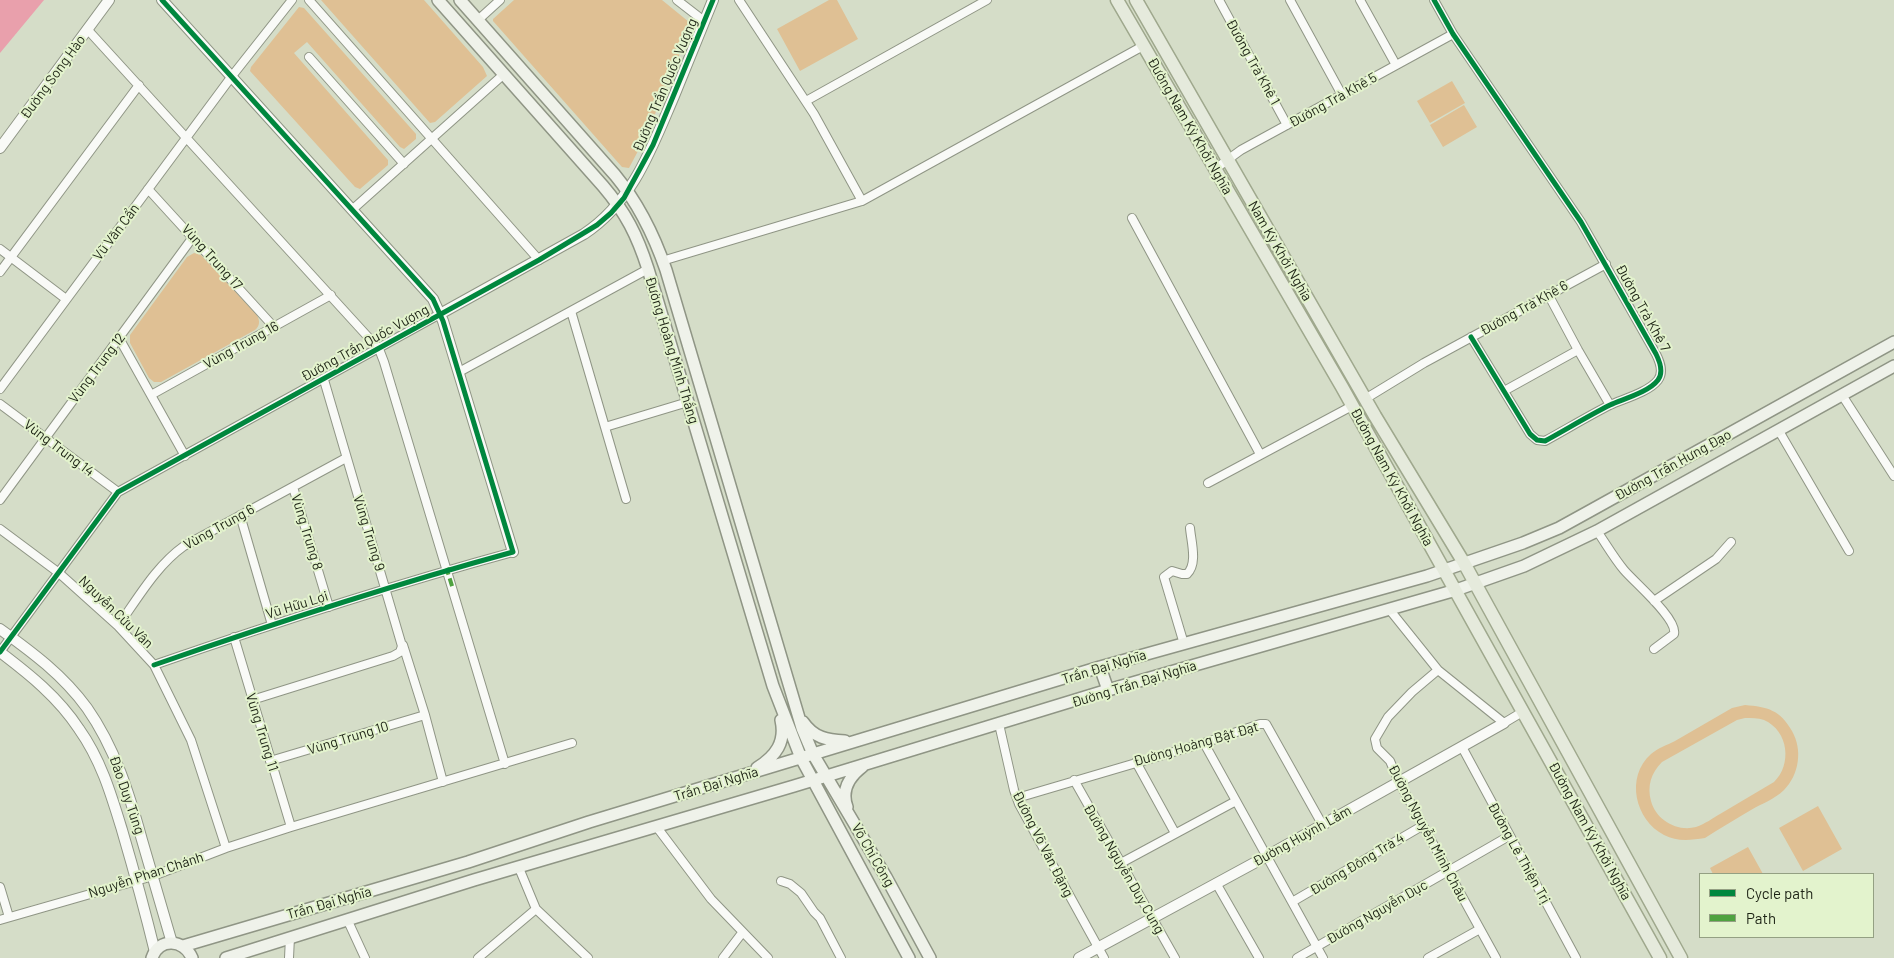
<!DOCTYPE html>
<html>
<head>
<meta charset="utf-8">
<style>
	body { margin:0 }
	#map { position:relative; width:1894px; height:958px; overflow:hidden; background:#d5ddc8; font-family:Barlow,sans-serif }
	canvas { display:block }
	.legend { position:absolute; left:1699px; top:873px; width:175px; height:65px; box-sizing:border-box; background:#e3f3cd; border:1px solid #94a083; margin:0; padding:6px 9px; list-style:none; font-size:15px; color:#1d2315 }
	.legend li { display:flex; align-items:center; gap:10px; height:25px }
	.legend b { width:25px; border:1px solid #94a083 }
</style>
</head>
<body>
<div id="map">
<canvas width="1894" height="958"></canvas>
<ul class="legend">
<li><b style="height:6px;background:#00873e"></b>Cycle path</li>
<li><b style="height:6px;background:#4fa240"></b>Path</li>
</ul>
</div>
<script>
const c = document.querySelector('canvas').getContext('2d');
c.lineJoin = 'round';
function paint(path, color) { c.fillStyle = color; c.fill(path, 'evenodd'); }
function strokePath(path, color, width, dash) { c.strokeStyle = color; c.lineWidth = width; c.lineCap = dash ? 'butt' : 'round'; c.setLineDash(dash || []); c.stroke(path); }
function drawText(font, color, halo, rows, align = 'center') {
  c.font = font + ' Barlow,sans-serif'; c.lineWidth = 4; c.setLineDash([]); c.textBaseline = 'middle'; c.strokeStyle = halo; c.fillStyle = color; for (const [text, x, y, turn = 0] of rows) {
    c.save(); c.translate(x, y); c.rotate((+turn || 0) * Math.PI / 180); c.textAlign = isNaN(turn) ? turn : align; if (halo) c.strokeText(text, 0, 0); c.fillText(text, 0, 0); c.restore();
  }
}
paint(new Path2D(`
	M321,0H424L483,67L487,76L435,122L430,123Z
	M514,0H662L689,22L690,29L646,136L629,168L622,167L493,21V19Z
	M829,0H837L858,39L800,71L777,29Z
	M299,7L304,8L416,134V139L404,149L400,147L307,42L294,53L388,160V165L360,189L355,187L250,71L251,67Z
	M1452,81L1465,103L1430,123L1417,101Z
	M1464,105L1477,127L1443,147L1430,125Z
	M194,253L201,255L257,315C260,321 260,326 255,330L161,382H154L149,378L130,343V335L187,257Z
	M1745,705C1768,707 1780,710 1792,731C1803,750 1799,775 1784,790C1775,799 1761,804 1751,810C1736,819 1720,828 1705,838C1691,840 1677,842 1664,835C1635,820 1625,777 1651,754C1658,748 1667,745 1675,741C1694,730 1713,719 1732,708ZM1745,718C1751,718 1758,718 1764,720C1789,731 1792,765 1774,782C1756,793 1738,803 1720,814C1713,818 1705,824 1696,827C1677,832 1656,820 1651,801C1647,786 1651,773 1662,762L1737,720Z
	M1818,806L1842,849L1803,871L1779,828Z
	M1748,847L1763,874H1713L1710,868Z`), '#dfc094');
paint(new Path2D(`
	M0,0H44L0,53Z`), '#e9a0ac');
const minor = new Path2D(`
	M309,0L539,260
	M677,0L704,21
	M739,0L814,114L862,201
	M1219,0L1287,125
	M1290,0L1342,95
	M1360,0L1396,65
	M1434,0L1453,34L1581,222L1656,354C1660,362 1664,372 1658,380C1649,392 1623,399 1610,405C1588,416 1567,429 1545,441L1537,440L1530,434L1471,337
	M478,20L500,0
	M87,29L379,349L384,362L505,764
	M309,57L404,164
	M806,101L987,0
	M1215,169L1241,150L1453,34
	M148,189L274,327
	M353,209L504,74
	M1132,218L1260,454
	M0,249L66,299
	M662,261L862,201L1143,46
	M0,272L139,85
	M1548,294L1578,350L1610,405
	M571,311L626,499
	M119,338L185,456
	M459,372L648,269
	M0,389L232,76L292,0
	M1504,391L1578,350
	M151,395L331,295
	M1842,395L1894,476
	M1365,399L1424,363L1606,264
	M0,404L118,492
	M605,427L688,402
	M1779,431L1849,551
	M1208,483L1352,406
	M293,487L329,607
	M0,500L193,237
	M240,515L272,625
	M0,529L59,573L118,626L154,665L191,740L226,848
	M1597,531C1606,544 1614,558 1624,570C1635,583 1678,619 1674,634L1654,649
	M1654,601L1716,559L1731,542
	M1389,609L1438,670L1504,723L1524,711
	M118,626C138,598 156,566 184,546L346,458
	M234,637L291,827
	M1184,644L1164,577L1172,571L1182,574H1187C1198,564 1191,541 1190,528
	M403,645L425,715L443,782
	M0,652L118,492L440,314
	M154,665C272,624 392,585 513,552
	M1438,670L1412,692L1388,717L1375,739L1377,748L1390,761L1399,782L1496,958
	M252,700L393,656L400,652L402,646L324,380
	M999,724L1014,790L1019,804L1104,958
	M1204,743L1323,958
	M1462,747L1576,958
	M270,761L425,715
	M1136,762L1175,833
	M1074,780L1175,958
	M1017,798L1204,743L1260,724H1266L1322,824
	M656,826L711,899L768,958
	M1121,863L1236,801
	M519,868L536,909L588,958
	M781,881L790,884L801,893L814,912L820,918L841,958
	M1216,883L1259,958
	M0,887L9,917
	M1292,902L1422,826
	M347,919L365,958
	M0,920L153,876L226,848L291,827L572,743
	M289,958L290,937
	M478,958L536,909
	M723,958L742,933
	M1297,958L1509,836
	M1428,958L1480,929`);
const tertiary = new Path2D(`
	M162,0L433,299L443,321L513,552
	M0,148L109,0
	M440,314L584,234C633,202 652,147 674,96C687,64 700,32 713,0
	M0,629C32,652 63,675 87,708C115,748 129,793 142,840C152,874 162,908 172,943
	M0,652C29,674 58,697 79,729C101,760 111,794 122,830C134,871 145,911 155,952
	M1079,958L1267,856L1504,723`);
const secondary = new Path2D(`
	M438,0L603,186C626,213 637,235 648,269L773,686L801,758L909,958
	M460,0L615,175C639,204 654,235 666,270L802,728L813,754L886,877L930,958
	M1100,667L1108,690
	M803,722C814,738 827,740 845,741
	M757,768C776,756 786,742 781,720
	M847,807C841,791 849,777 862,767
	M183,946L468,862L589,822L1100,667L1427,576L1523,543L1559,528L1588,512L1894,342
	M152,958C159,937 184,939 192,958
	M226,958L474,880L794,786L1108,690L1456,590L1524,566L1597,531L1894,366`);
const primary = new Path2D(`
	M1117,0L1342,387L1660,958
	M1136,0L1375,416L1464,563L1681,958`);
strokePath(minor, '#8f9585', 10);
strokePath(tertiary, '#8f9585', 12);
strokePath(secondary, '#8f9585', 14);
strokePath(primary, '#9fa88d', 15);
strokePath(minor, '#f9faf7', 8);
strokePath(tertiary, '#f9faf7', 10);
strokePath(secondary, '#eff2ea', 11);
strokePath(primary, '#e5eadc', 12);
strokePath(new Path2D(`
	M450,569L447,570L453,589`), '#4fa240', 4, [8, 4]);
strokePath(new Path2D(`
	M1434,0L1453,34L1581,222L1656,354C1660,362 1664,372 1658,380C1649,392 1623,399 1610,405C1588,416 1567,429 1545,441L1537,440L1530,434L1471,337
	M0,652L118,492L539,260L597,225L611,213L624,198L653,145L713,0
	M154,665C272,624 392,585 513,552L443,321L433,299L162,0`), '#00873e', 5);
drawText('14px', '#1d2315', '#e3f3cd', [
	["Đường Trà Khê 1",1253,62,61],
	["Đường Song Hào",53,77,-54],
	["Đường Trần Quốc Vượng",665,85,-67],
	["Đường Trà Khê 5",1333,100,-29],
	["Đường Nam Kỳ Khởi Nghĩa",1190,126,60],
	["Vũ Văn Cẩn",116,232,-53],
	["Nam Kỳ Khởi Nghĩa",1280,251,60],
	["Vùng Trung 17",212,257,48],
	["Đường Trà Khê 6",1524,308,-29],
	["Đường Trà Khê 7",1643,308,61],
	["Đường Trần Quốc Vượng",365,343,-29],
	["Vùng Trung 16",241,345,-29],
	["Đường Hoàng Minh Thắng",672,350,73],
	["Vùng Trung 12",97,368,-53],
	["Vùng Trung 14",59,448,37],
	["Đường Trần Hưng Đạo",1673,465,-29],
	["Đường Nam Kỳ Khởi Nghĩa",1392,477,61],
	["Vùng Trung 6",219,527,-29],
	["Vùng Trung 8",307,532,73],
	["Vùng Trung 9",369,533,73],
	["Vũ Hữu Lợi",297,605,-17],
	["Nguyễn Cửu Vân",116,612,44],
	["Trần Đại Nghĩa",1104,667,-17],
	["Đường Trần Đại Nghĩa",1134,684,-17],
	["Vùng Trung 11",262,732,73],
	["Vùng Trung 10",348,738,-17],
	["Đường Hoàng Bật Đạt",1196,744,-16],
	["Trần Đại Nghĩa",716,784,-17],
	["Đào Duy Tùng",127,795,71],
	["Đường Nam Kỳ Khởi Nghĩa",1590,831,61],
	["Đường Nguyễn Minh Châu",1428,833,62],
	["Đường Huỳnh Lắm",1302,836,-29],
	["Đường Võ Văn Đặng",1043,844,63],
	["Đường Lê Thiện Trị",1519,853,61],
	["Võ Chí Công",873,855,60],
	["Đường Đông Trà 4",1357,864,-31],
	["Đường Nguyễn Duy Cung",1124,869,60],
	["Nguyễn Phan Chánh",146,875,-18],
	["Trần Đại Nghĩa",329,903,-16],
	["Đường Nguyễn Dục",1377,912,-30]
]);
</script>
</body>
</html>
